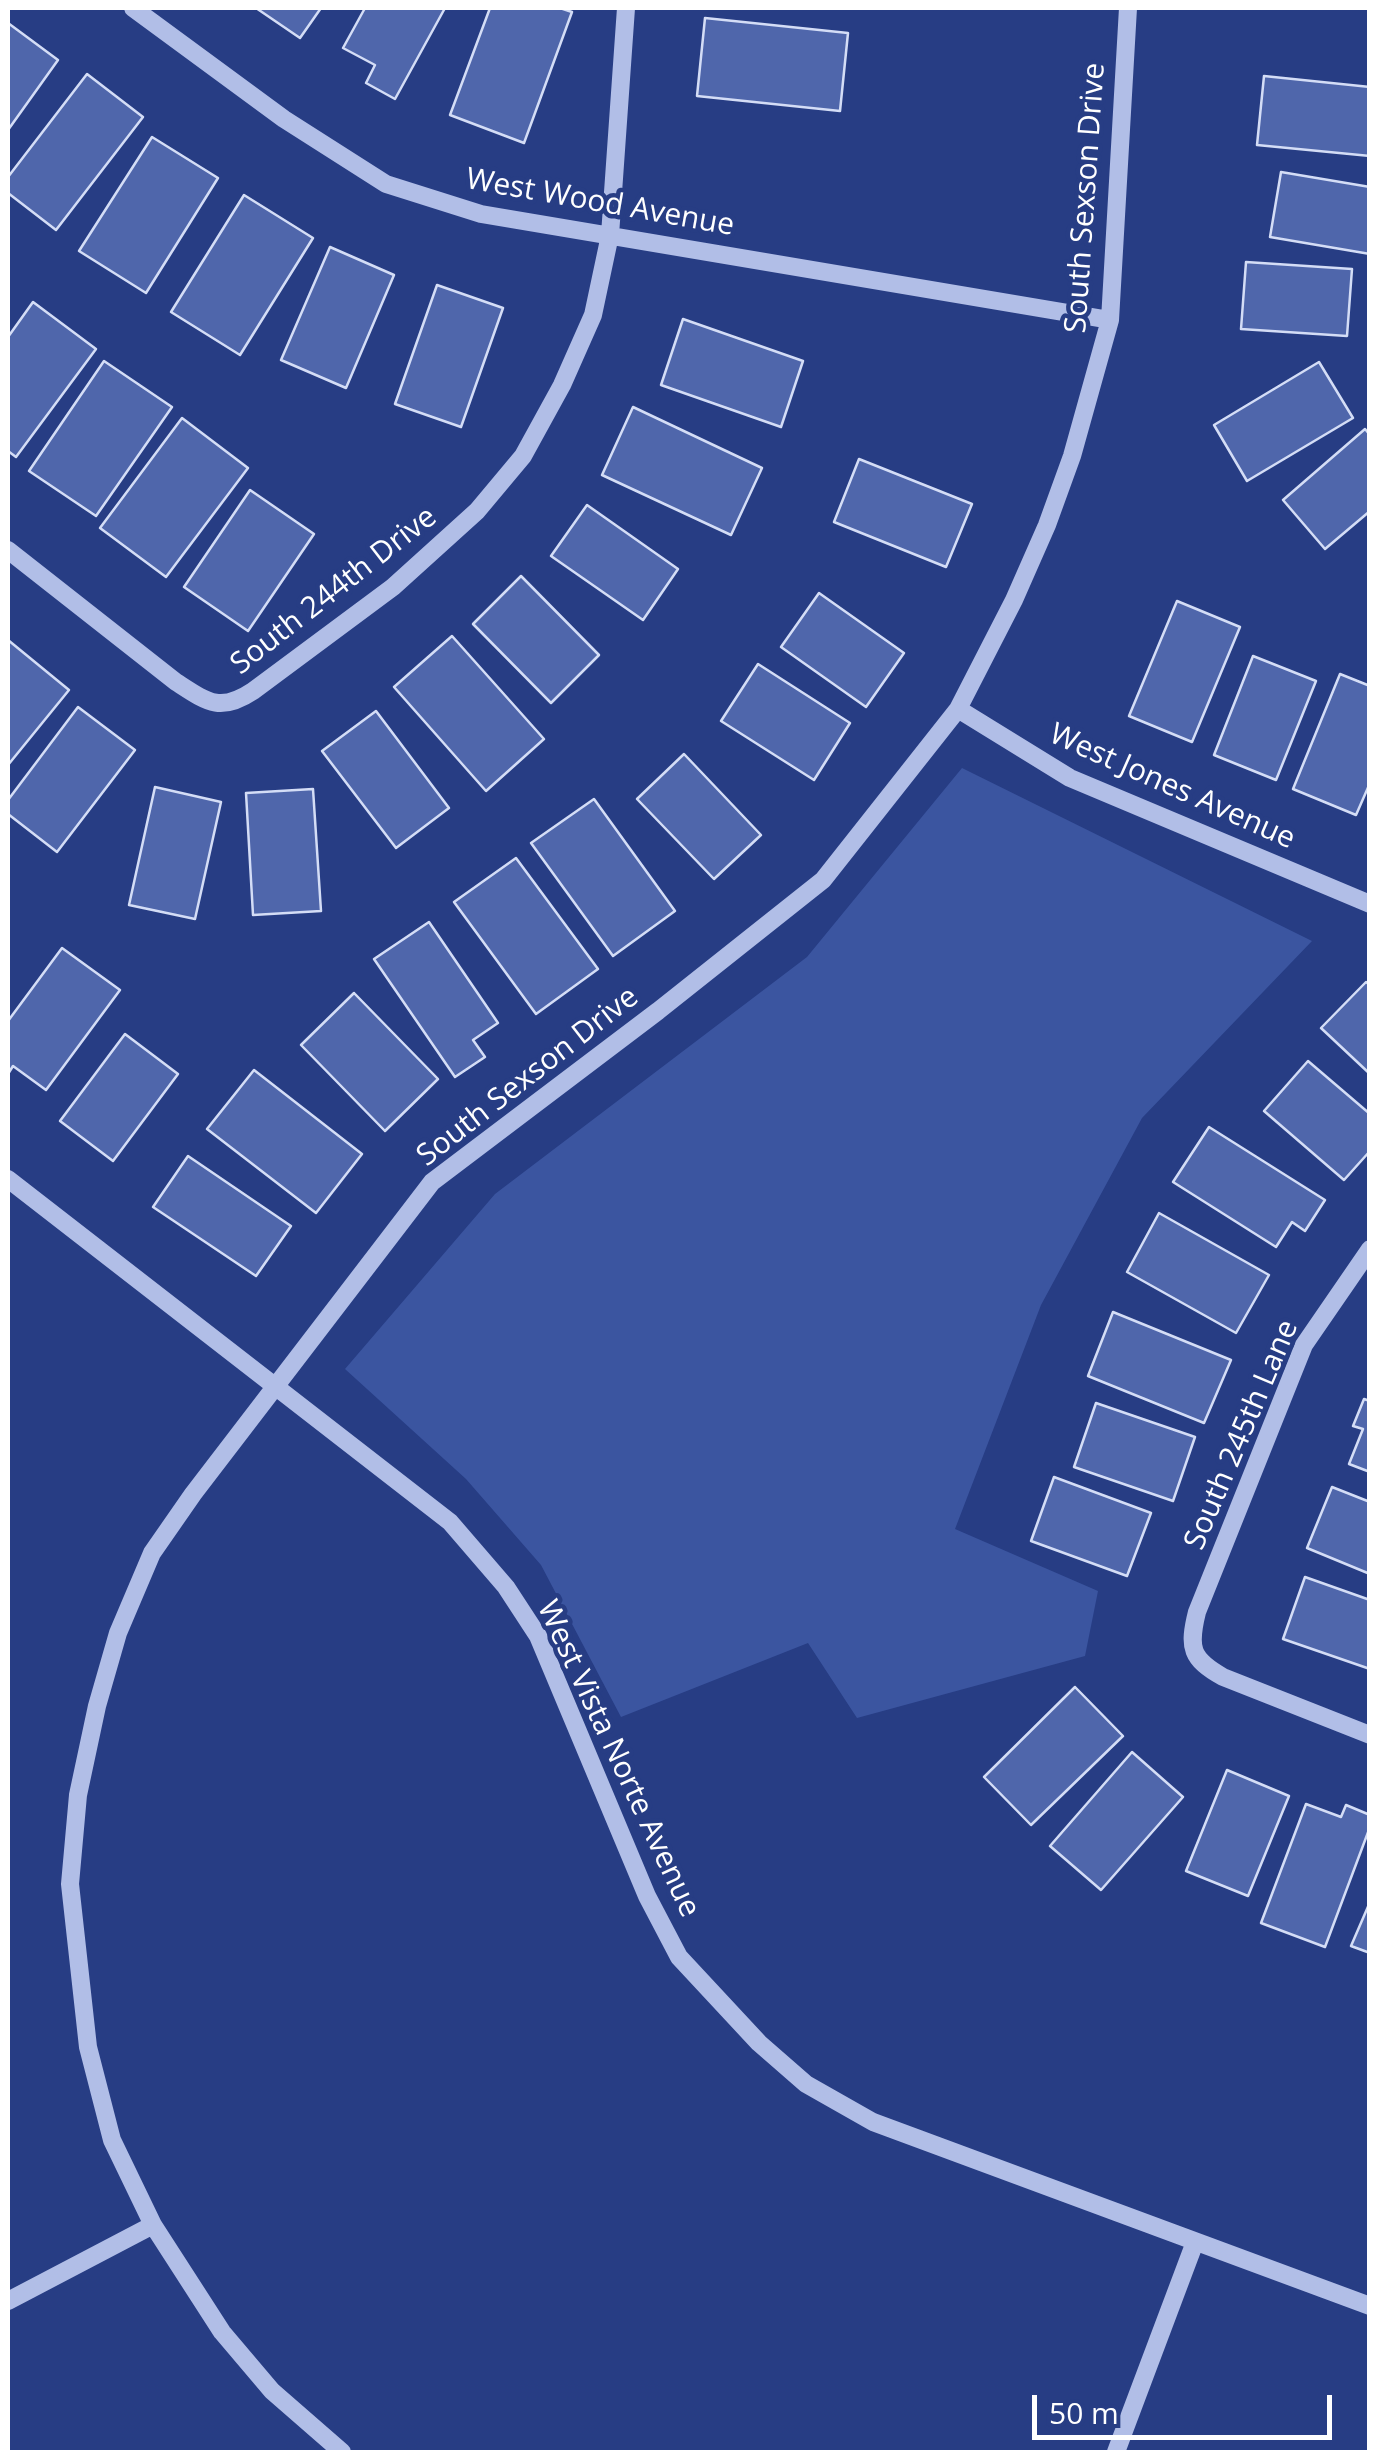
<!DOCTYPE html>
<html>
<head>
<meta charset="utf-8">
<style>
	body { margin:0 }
	#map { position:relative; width:1377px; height:2460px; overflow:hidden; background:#273d84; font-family:"Open Sans",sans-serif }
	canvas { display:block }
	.frame { position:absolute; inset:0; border:10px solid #fff; pointer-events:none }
	.scale { position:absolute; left:1032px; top:2395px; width:300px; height:45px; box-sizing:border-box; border:5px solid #fff; border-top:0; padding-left:12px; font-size:30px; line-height:35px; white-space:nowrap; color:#fff; -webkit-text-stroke:8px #273d84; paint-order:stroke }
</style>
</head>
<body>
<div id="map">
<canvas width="1377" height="2460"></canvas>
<div class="frame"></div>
<div class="scale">50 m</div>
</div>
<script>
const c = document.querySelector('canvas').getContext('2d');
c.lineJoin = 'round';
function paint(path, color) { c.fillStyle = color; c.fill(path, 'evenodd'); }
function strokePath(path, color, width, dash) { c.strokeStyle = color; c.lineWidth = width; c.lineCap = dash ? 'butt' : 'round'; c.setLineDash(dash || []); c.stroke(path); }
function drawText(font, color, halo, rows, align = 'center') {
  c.font = font + ' "Open Sans",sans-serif'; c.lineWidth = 9; c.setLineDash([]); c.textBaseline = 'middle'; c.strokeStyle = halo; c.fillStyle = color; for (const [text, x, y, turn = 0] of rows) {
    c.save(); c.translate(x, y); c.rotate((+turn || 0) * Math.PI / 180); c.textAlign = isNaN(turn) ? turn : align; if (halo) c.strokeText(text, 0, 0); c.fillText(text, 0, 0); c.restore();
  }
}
paint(new Path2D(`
	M962,768L1312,941L1142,1118L1041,1305L955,1529L1098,1591L1085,1656L857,1718L808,1643L621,1717L541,1565L466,1479L345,1369L495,1194L807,957Z`), '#3b55a0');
const building = new Path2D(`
	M256,8H321L300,38Z
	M365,8H445L395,99L366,83L375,65L343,48Z
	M490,8H560L572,12L524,143L450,115Z
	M705,18L848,33L840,111L697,96Z
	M8,23L58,60L8,130Z
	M87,74L143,117L56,230L8,193V177Z
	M1264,76L1370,87V156L1257,145Z
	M152,137L218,178L146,293L79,251Z
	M1281,172L1370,187V254L1270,237Z
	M244,195L313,238L240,355L171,312Z
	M330,247L394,275L346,388L281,360Z
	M1246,262L1352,269L1347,336L1241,329Z
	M437,285L503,308L461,427L395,404Z
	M33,302L96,349L16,457L8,451V337Z
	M683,319L803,361L781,427L661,385Z
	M104,361L172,407L96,516L29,471Z
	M1319,362L1353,418L1247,481L1214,425Z
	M633,407L762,468L731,535L602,475Z
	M182,418L248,468L166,577L100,528Z
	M1365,429L1370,435V511L1325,549L1283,500Z
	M859,459L972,504L946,567L834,522Z
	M250,490L314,534L248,631L184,587Z
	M587,505L678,569L643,620L551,556Z
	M521,576L599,655L551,703L473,624Z
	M819,593L904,653L866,707L781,647Z
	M1177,601L1240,627L1192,742L1129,716Z
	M452,636L544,739L486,791L394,687Z
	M8,640L69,690L8,765Z
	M1253,656L1316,681L1276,780L1214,755Z
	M758,664L850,723L814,780L721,721Z
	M1340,674L1370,686V783L1356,815L1293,789Z
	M78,707L135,750L57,852L8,814V800Z
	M376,711L449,808L396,848L322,751Z
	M684,754L761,835L714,879L637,799Z
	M155,787L221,802L195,919L129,905Z
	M313,789L321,911L253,915L246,793Z
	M594,799L675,911L613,956L531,843Z
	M516,858L598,969L536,1014L454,902Z
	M429,922L498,1023L473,1040L485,1057L455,1077L374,959Z
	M62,948L120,990L46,1090L13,1066L8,1074V1021Z
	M1366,982L1370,985V1074L1321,1028Z
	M354,993L438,1079L385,1131L301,1045Z
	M125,1034L178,1074L113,1161L60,1121Z
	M1308,1061L1370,1114V1151L1344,1180L1264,1111Z
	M254,1070L362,1154L316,1213L207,1129Z
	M1209,1127L1325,1200L1305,1231L1292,1222L1276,1247L1173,1182Z
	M188,1156L291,1226L256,1276L153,1207Z
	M1159,1213L1269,1275L1236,1333L1127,1272Z
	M1113,1312L1231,1360L1204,1423L1088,1376Z
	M1364,1399L1370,1401V1472L1349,1464L1363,1429L1353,1426Z
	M1096,1403L1195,1437L1173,1501L1074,1467Z
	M1054,1477L1151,1513L1127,1576L1031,1541Z
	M1332,1487L1370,1502V1574L1307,1548Z
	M1305,1577L1370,1600V1669L1283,1639Z
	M1075,1687L1123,1736L1031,1825L984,1777Z
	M1132,1752L1183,1797L1101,1890L1050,1846Z
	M1227,1770L1289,1796L1248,1896L1186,1871Z
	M1306,1804L1341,1817L1346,1805L1370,1815V1827L1325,1947L1261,1923Z
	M1370,1902V1953L1351,1946Z`);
paint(building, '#4f66ab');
strokePath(building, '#d4ddf6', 2.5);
strokePath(new Path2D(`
	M133,8L284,119L386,184L481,214L1110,320
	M8,550L176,682C207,702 220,713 253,691L393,587L477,511L523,456L562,385L593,315L610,235L626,8
	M958,709L1070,778L1370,904
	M8,1179L450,1522L506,1587L538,1636L647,1896L679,1957L759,2043L806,2084L873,2122L1370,2306
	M1370,1249L1304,1345L1197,1612C1188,1648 1191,1659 1223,1677L1370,1735
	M8,2301L153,2225
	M342,2452L272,2391L222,2332L153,2225L112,2140L88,2047L70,1884L78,1795L97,1706L118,1633L152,1553L193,1494L432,1182L658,1011L823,880L958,709L1014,600L1047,525L1072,456L1110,320L1128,8
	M1116,2452L1195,2242`), '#b1bee7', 18);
drawText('30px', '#fff', '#273d84', [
	["South Sexson Drive",1086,198,-86],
	["West Wood Avenue",600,203,10],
	["South 244th Drive",334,591,-38],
	["West Jones Avenue",1172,787,24],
	["South Sexson Drive",528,1077,-38],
	["South 245th Lane",1242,1435,-67],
	["West Vista Norte Avenue",618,1759,65]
]);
</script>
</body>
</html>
